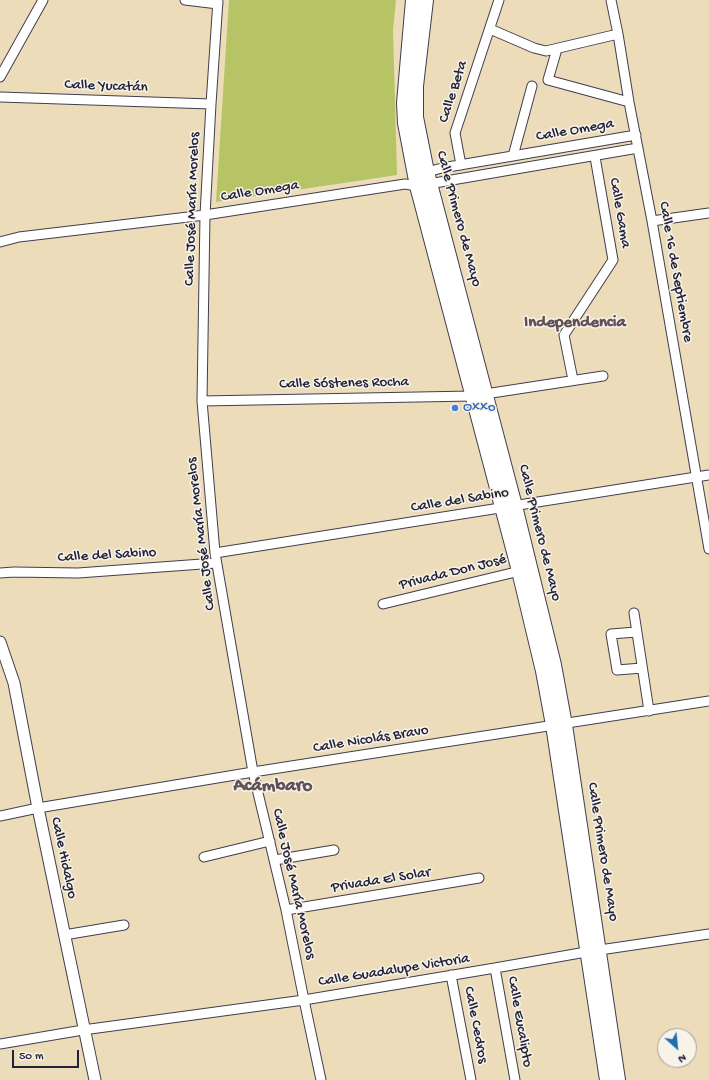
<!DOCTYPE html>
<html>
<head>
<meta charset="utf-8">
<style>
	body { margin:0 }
	#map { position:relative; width:709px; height:1080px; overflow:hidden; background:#eddcb9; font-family:"Gochi Hand",sans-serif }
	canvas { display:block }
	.north { position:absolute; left:657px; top:1028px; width:40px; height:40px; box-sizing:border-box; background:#f7f3e8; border:1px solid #a29fa3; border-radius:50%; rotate:153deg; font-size:11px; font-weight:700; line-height:16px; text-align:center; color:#22223b }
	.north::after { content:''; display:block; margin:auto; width:14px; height:18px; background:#1f6fb2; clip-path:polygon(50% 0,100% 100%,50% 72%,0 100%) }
	.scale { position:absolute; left:12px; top:1050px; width:67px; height:18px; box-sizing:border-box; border:2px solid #22223b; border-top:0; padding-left:5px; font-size:12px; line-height:14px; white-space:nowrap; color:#22223b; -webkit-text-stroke:3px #f7f3e8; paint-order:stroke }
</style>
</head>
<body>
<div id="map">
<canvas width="709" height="1080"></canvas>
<div class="north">N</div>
<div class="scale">50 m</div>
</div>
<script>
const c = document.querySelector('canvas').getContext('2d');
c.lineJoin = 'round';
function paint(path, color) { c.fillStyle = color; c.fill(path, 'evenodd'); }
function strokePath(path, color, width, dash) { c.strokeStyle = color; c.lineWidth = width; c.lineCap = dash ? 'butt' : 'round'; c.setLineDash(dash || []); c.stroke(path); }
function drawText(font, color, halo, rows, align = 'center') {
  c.font = font + ' "Gochi Hand",sans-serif'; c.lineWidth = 3; c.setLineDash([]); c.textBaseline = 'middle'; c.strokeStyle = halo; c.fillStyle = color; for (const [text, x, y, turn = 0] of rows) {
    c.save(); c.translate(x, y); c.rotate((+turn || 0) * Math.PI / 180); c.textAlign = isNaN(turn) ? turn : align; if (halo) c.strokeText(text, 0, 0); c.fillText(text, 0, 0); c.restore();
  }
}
paint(new Path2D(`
	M229,0H396L393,30L397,175L216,202Z`), '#b7c466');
const minor = new Path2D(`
	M185,0L218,4
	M218,0L211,104L205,215L202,401L215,553L253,772L286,910L304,1000L321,1080
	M611,0L618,34L629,102L652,221L709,549
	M490,29L534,48L546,51L618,34
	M557,49L548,80L629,102
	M0,77L43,0
	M0,97L211,104
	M513,156L532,86
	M461,165L455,133L499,0
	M423,173L442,168L636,135
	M652,221L709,213
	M0,242L19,237L205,215L405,184L417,186L638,148
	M573,380L564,335L613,260L595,157
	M202,401L472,396L603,376
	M215,553L709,475
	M0,573L14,572L78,573L216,563
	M383,604L524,570
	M634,613L649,711
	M636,632L611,634L617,670L642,668
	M0,816L38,808L253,772L709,701
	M204,857L270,841
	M275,860L334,850
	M286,910L479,878
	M64,935L124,925
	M495,968L515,1080
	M451,975L471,1080
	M0,1044L83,1030L304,1000L495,968L586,952L709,934`);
const tertiary = new Path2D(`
	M0,642L14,683L38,808L95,1080`);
const primary = new Path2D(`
	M413,0L404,103L405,123L417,186L519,571L543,671L553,725L607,1080
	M426,0L416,86V117L427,172L515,506L554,665L565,725L618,1080`);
strokePath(minor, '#403e4e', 11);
strokePath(tertiary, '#403e4e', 13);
strokePath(primary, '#403e4e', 16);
strokePath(minor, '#fff', 9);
strokePath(tertiary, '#fff', 11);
strokePath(primary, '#fff', 14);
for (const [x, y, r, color] of [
	[455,408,4,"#3f7fe0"]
]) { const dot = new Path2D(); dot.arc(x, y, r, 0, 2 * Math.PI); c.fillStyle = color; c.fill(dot); strokePath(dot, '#f7f3e8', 1.5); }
drawText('15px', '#22223b', '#f7f3e8', [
	["Calle Yucatán",106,87,2],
	["Calle Beta",454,92,-72],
	["Calle Omega",575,131,-10],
	["Calle Omega",260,192,-9],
	["Calle José María Morelos",193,209,-88],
	["Calle Gama",619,213,80],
	["Calle Primero de Mayo",458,219,75],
	["Calle 16 de Septiembre",675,272,80],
	["Calle Sóstenes Rocha",344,384,-1],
	["Calle del Sabino",460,501,-9],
	["Calle Primero de Mayo",539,533,76],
	["Calle José María Morelos",202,534,-97],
	["Calle del Sabino",107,556,-3],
	["Privada Don José",453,573,-14],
	["Calle Nicolás Bravo",371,740,-9],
	["Calle Primero de Mayo",602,852,81],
	["Calle Hidalgo",63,858,78],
	["Privada El Solar",381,881,-9],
	["Calle José María Morelos",293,884,77],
	["Calle Guadalupe Victoria",394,971,-9],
	["Calle Eucalipto",519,1022,80],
	["Calle Cedros",475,1025,79]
]);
drawText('15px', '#366cbe', '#f7f3e8', [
	["Oxxo",463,408]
], 'left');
drawText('bold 17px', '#605157', '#f7f3e8', [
	["Independencia",575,323]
]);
drawText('bold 19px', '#605157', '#f7f3e8', [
	["Acámbaro",273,787]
]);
</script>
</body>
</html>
